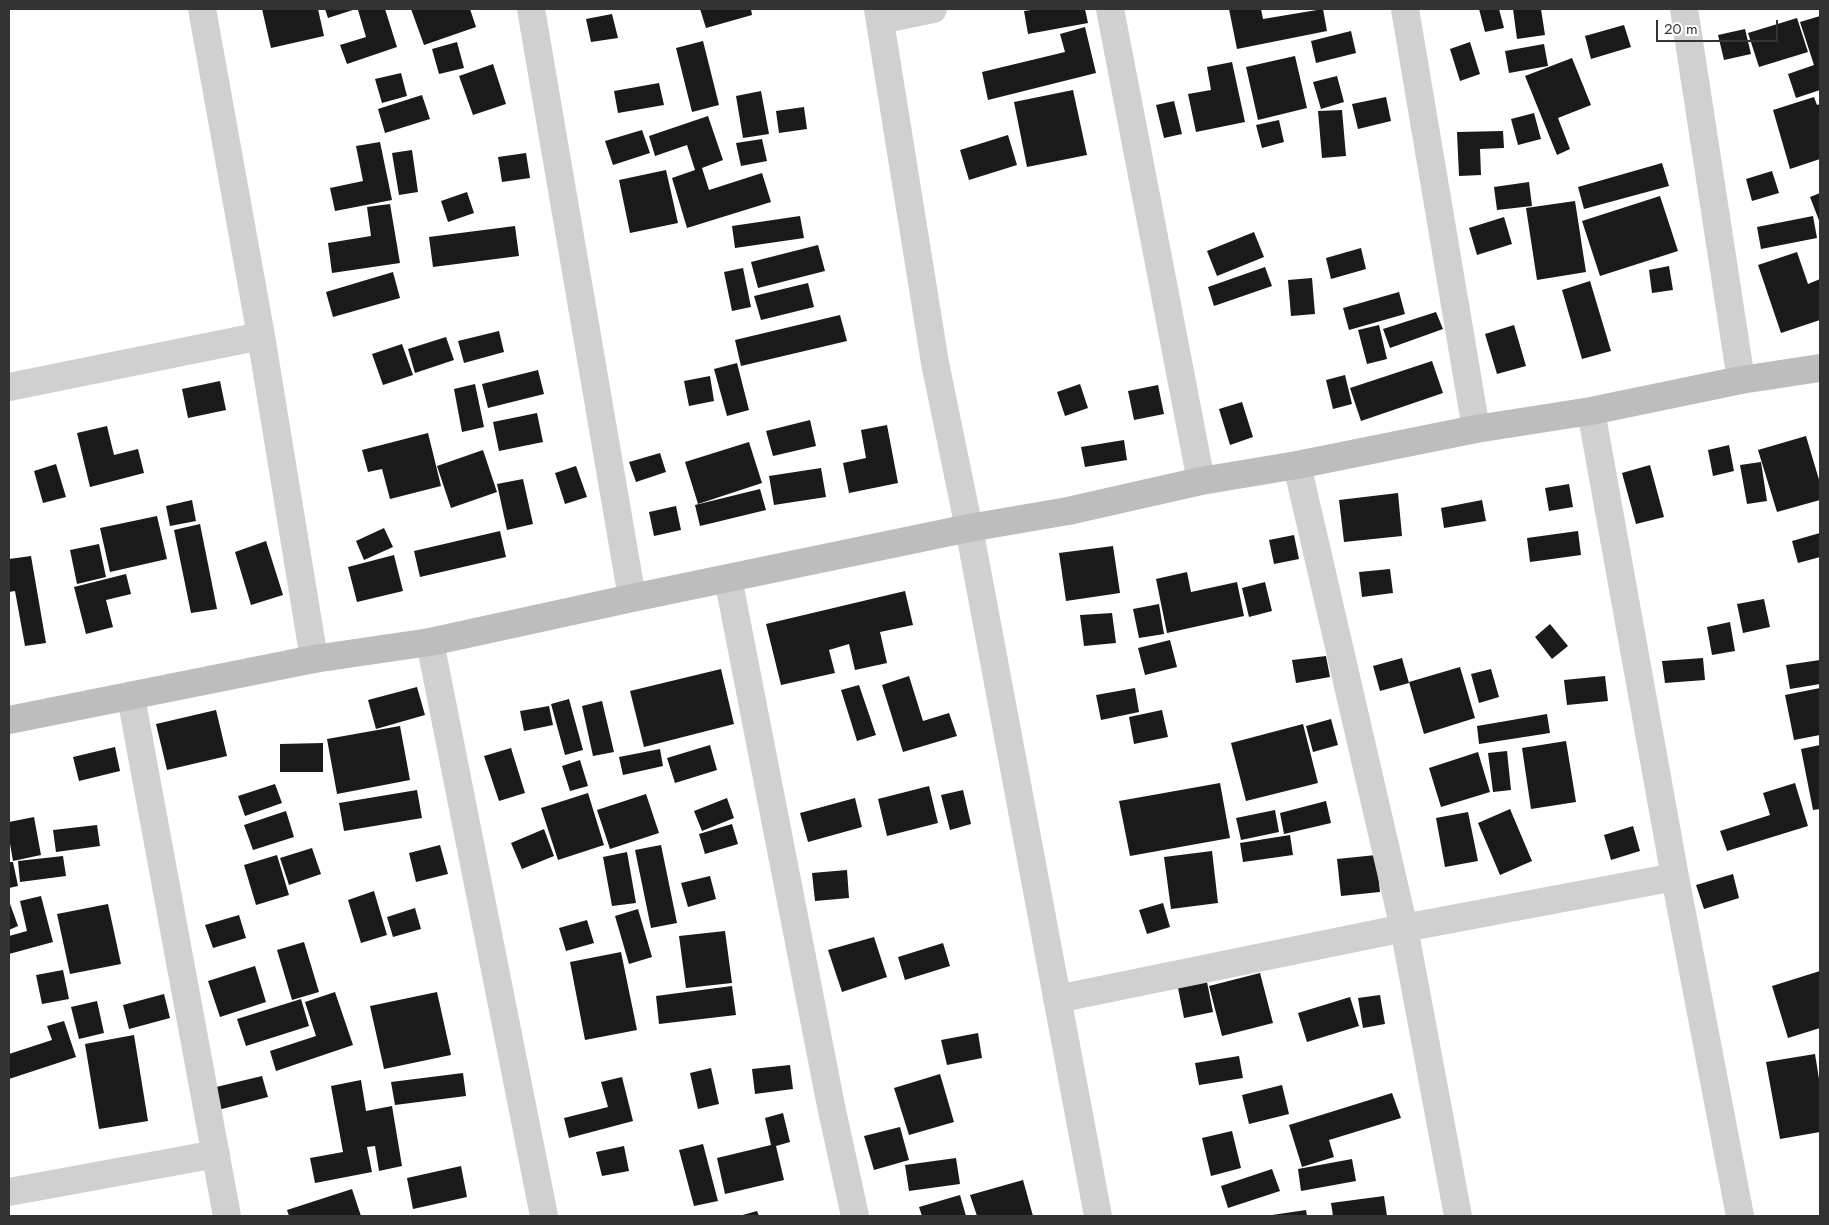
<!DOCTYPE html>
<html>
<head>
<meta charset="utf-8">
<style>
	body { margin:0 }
	#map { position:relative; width:1829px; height:1225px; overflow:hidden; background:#fff; font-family:Jost,sans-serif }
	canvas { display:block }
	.frame { position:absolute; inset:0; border:10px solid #333; pointer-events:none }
	.scale { position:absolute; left:1656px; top:20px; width:122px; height:22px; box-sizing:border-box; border:2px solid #333; border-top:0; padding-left:6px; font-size:15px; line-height:18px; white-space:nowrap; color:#333; -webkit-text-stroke:4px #fff; paint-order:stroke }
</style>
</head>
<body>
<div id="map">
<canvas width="1829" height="1225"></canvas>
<div class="frame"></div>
<div class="scale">20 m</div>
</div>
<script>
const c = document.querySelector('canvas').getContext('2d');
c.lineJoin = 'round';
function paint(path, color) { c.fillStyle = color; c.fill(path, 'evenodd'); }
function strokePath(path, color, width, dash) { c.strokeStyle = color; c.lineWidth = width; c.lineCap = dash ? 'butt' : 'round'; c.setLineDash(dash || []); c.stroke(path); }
paint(new Path2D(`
	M262,9H318L324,36L271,48Z
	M325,9H356L328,18Z
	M362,9H385L397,47L347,64L340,45L366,37L358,10Z
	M411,9H470L476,27L424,45Z
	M700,9H751L752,15L706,28Z
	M1038,9H1085L1088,23L1028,34L1024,11Z
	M1229,9H1261L1263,19L1323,9L1327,31L1237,49Z
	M1479,9H1499L1504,28L1485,32Z
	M1513,9H1541L1545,35L1517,39Z
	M612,14L618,38L591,42L586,19Z
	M1820,16V90L1796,98L1788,74L1814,65L1800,22Z
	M1797,18L1808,52L1759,67L1748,33Z
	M1624,25L1631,47L1591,59L1585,36Z
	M1085,27L1096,73L988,100L982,72L1065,52L1060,34Z
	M1745,29L1751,54L1724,60L1718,35Z
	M1351,31L1356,53L1316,63L1311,41Z
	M703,41L719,105L692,112L676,48Z
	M457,42L464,68L439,74L432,49Z
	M1470,42L1480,74L1460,81L1450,49Z
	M1544,44L1548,66L1509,73L1505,51Z
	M1295,56L1307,108L1258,120L1246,67Z
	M1572,58L1591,105L1558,118L1570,149L1557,155L1525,76Z
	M1232,62L1245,122L1196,132L1188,94L1211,90L1207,67Z
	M493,64L506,104L473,115L459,76Z
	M401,73L407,96L382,103L375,79Z
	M1337,76L1344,102L1321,109L1313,82Z
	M659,83L664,105L618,113L614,91Z
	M1073,90L1087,155L1027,167L1014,102Z
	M761,91L769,134L743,138L736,96Z
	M422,95L430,119L385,133L378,109Z
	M1386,97L1391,121L1358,129L1352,104Z
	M1814,97L1817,105L1820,104V159L1790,169L1773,110Z
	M1174,101L1182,134L1164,138L1156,105Z
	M804,107L807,129L779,133L776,111Z
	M1342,110L1346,156L1322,158L1318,111Z
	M1534,113L1541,139L1518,145L1511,119Z
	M708,116L723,160L702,168L709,190L762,173L771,202L687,228L672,178L695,170L687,145L655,156L649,136Z
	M1279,120L1284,142L1262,148L1256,125Z
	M642,130L650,153L613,165L605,141Z
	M1503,131L1504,148L1480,149L1481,175L1459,176L1457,132Z
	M1008,135L1017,165L969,180L960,150Z
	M762,139L767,161L741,166L736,143Z
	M380,142L392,200L335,211L330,188L363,181L356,146Z
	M412,150L418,192L399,195L392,153Z
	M526,153L530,178L502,182L498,157Z
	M1662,163L1669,186L1584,209L1578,187Z
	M666,170L678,223L630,233L619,180Z
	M1772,171L1779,193L1752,201L1746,179Z
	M1529,182L1532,206L1497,210L1494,187Z
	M467,192L474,213L448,222L441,201Z
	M1820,193V223L1810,197Z
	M1660,196L1678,251L1600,276L1582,221Z
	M1575,201L1586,272L1537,280L1526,208Z
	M390,204L400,263L332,273L328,243L371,236L367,207Z
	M800,216L804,238L735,248L732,226Z
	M1813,216L1817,238L1761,249L1757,227Z
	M1504,217L1512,244L1477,255L1469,228Z
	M515,226L519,256L433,267L429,237Z
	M1254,232L1264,257L1217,276L1207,251Z
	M818,245L825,271L758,288L751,262Z
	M1361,248L1366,269L1331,279L1326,258Z
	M1797,252L1808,284L1820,279V320L1781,333L1758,265Z
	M1669,266L1673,290L1652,293L1649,270Z
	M1265,267L1272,286L1214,306L1208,287Z
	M743,268L751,307L732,311L724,272Z
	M393,272L400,298L333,317L326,292Z
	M1312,278L1315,314L1291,316L1288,280Z
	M1590,281L1611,351L1582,359L1562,290Z
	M808,283L814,307L761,320L754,296Z
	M1399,292L1405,314L1349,330L1343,308Z
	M1436,312L1443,329L1390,348L1383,329Z
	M840,315L847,341L741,366L735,340Z
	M1379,325L1387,359L1367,364L1358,330Z
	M1514,325L1526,366L1497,374L1485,334Z
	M499,331L504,352L464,363L458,341Z
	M446,337L454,360L415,373L408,349Z
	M402,344L413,375L383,385L372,354Z
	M1432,361L1443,393L1361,421L1350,388Z
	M737,363L749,410L727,416L714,369Z
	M538,370L544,394L488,408L482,384Z
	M1345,375L1352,404L1333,409L1326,380Z
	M710,376L714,401L689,406L684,381Z
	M220,381L226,410L188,418L182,389Z
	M475,384L484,427L462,432L454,389Z
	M1080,384L1088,408L1065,416L1057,392Z
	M1158,385L1164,414L1134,420L1128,391Z
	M1242,402L1253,437L1230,445L1219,409Z
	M537,413L543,442L499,451L493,422Z
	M810,420L816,446L773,456L766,431Z
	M887,425L898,483L849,493L843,463L866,458L861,430Z
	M107,426L114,455L138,449L144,473L90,487L77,433Z
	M428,433L441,486L390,499L382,469L368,472L362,450Z
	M1806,436L1820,483V500L1777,512L1758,450Z
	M1124,440L1127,460L1085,467L1081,447Z
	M749,442L762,483L698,504L685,462Z
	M1729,445L1734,471L1713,476L1708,450Z
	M483,450L497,492L451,508L437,466Z
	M660,453L666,472L636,482L629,462Z
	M1761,462L1767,501L1747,504L1740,465Z
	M56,464L66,497L43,503L34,471Z
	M1650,465L1664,517L1636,524L1622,473Z
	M576,466L587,497L565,504L555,473Z
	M821,468L826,497L774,505L769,476Z
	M523,479L533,524L507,530L497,484Z
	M1569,484L1573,507L1549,511L1545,488Z
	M760,489L766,510L700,526L695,505Z
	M1398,493L1402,536L1344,542L1339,500Z
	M192,500L196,521L170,526L166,506Z
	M1482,500L1486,521L1444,528L1441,508Z
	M676,506L681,530L654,536L649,512Z
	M157,516L167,559L110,572L100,528Z
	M200,524L217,609L191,613L174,530Z
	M384,528L393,547L364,560L356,541Z
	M500,531L506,557L420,577L414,551Z
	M1578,531L1581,555L1530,562L1527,538Z
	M1820,533V557L1798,563L1792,541Z
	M1294,535L1299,559L1274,564L1269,540Z
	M266,541L283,595L251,605L235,552Z
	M99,544L106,577L77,584L70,550Z
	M1113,546L1120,593L1066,601L1059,553Z
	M394,555L403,591L357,602L348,567Z
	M31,556L46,643L25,646L15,591L9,592V559Z
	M1390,569L1393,593L1362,597L1359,572Z
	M1187,572L1191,592L1237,582L1244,616L1167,633L1156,579Z
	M126,574L131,594L106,600L113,627L86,634L74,587Z
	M1265,582L1272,611L1249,617L1242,588Z
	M905,591L913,625L880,632L887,663L855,670L849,644L829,650L835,673L781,685L766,624Z
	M1764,599L1770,627L1743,633L1737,604Z
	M1159,604L1164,634L1139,638L1133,609Z
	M1112,613L1116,643L1084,646L1080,615Z
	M1730,622L1735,651L1712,655L1707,627Z
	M1550,624L1568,646L1552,659L1535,637Z
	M1170,640L1177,667L1145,675L1138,648Z
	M1326,656L1330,677L1296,683L1292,660Z
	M1402,658L1409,683L1380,691L1373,666Z
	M1703,658L1705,680L1665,683L1662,661Z
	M1820,660V684L1790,689L1786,665Z
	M1460,667L1475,718L1424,734L1409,682Z
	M721,669L734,724L644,747L630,691Z
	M1491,669L1499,697L1479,703L1471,674Z
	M909,676L923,721L949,713L957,736L903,752L882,685Z
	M1605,676L1608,701L1567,705L1564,680Z
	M859,685L876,735L857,741L841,690Z
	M417,687L425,715L376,729L368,700Z
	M1135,688L1139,712L1101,720L1096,695Z
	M1820,688V735L1794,740L1785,695Z
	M569,699L583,750L565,755L551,704Z
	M602,701L614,752L593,756L582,706Z
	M549,706L553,725L524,731L520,711Z
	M216,710L227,756L167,770L156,724Z
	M1162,710L1168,737L1134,744L1129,717Z
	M1547,714L1550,733L1479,744L1477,726Z
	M1331,719L1338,745L1313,752L1306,726Z
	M1303,724L1318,783L1246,801L1231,743Z
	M400,726L410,780L337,794L327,739Z
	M1566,741L1576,802L1531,809L1522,748Z
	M323,743V772H280V744Z
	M710,745L717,770L675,783L667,758Z
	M1820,745V809L1813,810L1801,749Z
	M115,747L120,771L79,781L73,757Z
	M511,748L525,793L499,801L484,756Z
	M660,749L663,766L623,775L619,757Z
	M1507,751L1511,790L1493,792L1488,753Z
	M1478,752L1490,792L1441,807L1429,768Z
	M580,760L588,786L570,791L562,766Z
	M1220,783L1230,838L1130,856L1119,801Z
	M1795,783L1808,826L1727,851L1720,831L1770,815L1763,793Z
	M275,784L282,803L245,816L238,796Z
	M929,786L938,823L887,836L878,799Z
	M417,790L422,818L344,831L339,803Z
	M963,790L971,824L950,830L941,795Z
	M588,793L604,845L558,860L541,808Z
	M646,794L659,833L610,849L597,810Z
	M727,798L734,818L702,831L694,811Z
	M855,798L862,827L808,842L800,813Z
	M1326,801L1331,823L1284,834L1280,813Z
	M1510,809L1532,861L1500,875L1478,823Z
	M1275,810L1279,832L1241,840L1236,818Z
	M286,811L294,837L253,850L244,825Z
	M1468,812L1478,861L1445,867L1436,818Z
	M34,817L41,855L13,861L9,838V822Z
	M732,824L738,844L705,854L699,834Z
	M97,825L100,846L56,852L53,830Z
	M1633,826L1640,851L1611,860L1604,835Z
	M544,829L554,856L522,869L511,843Z
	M1290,835L1293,855L1243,862L1240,843Z
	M440,845L448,874L416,882L409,853Z
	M661,845L677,923L651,928L635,850Z
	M312,848L321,874L289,885L280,858Z
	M1212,851L1218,903L1171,909L1164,857Z
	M627,852L636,903L612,906L603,857Z
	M277,855L289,895L256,905L244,865Z
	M1376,855L1380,892L1341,896L1337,859Z
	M63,856L66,876L20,882L18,861Z
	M9,862H13L18,886L9,888Z
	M847,870L849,898L815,901L812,873Z
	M1733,874L1739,898L1704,909L1696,885Z
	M710,876L716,899L688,907L681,883Z
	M374,891L387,935L361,943L348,900Z
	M41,896L53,942L9,954V936L27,931L20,901Z
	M9,901L18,926L9,930Z
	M1163,903L1170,927L1147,934L1139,910Z
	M108,904L121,964L70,974L57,914Z
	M415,908L421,929L393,937L387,917Z
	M638,909L652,957L629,964L615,916Z
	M239,915L246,938L213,948L205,925Z
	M587,920L594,943L566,951L559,928Z
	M725,931L732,983L686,988L679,936Z
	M874,937L887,977L842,992L828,950Z
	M304,942L319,992L292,1000L277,950Z
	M943,943L950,966L905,980L898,957Z
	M621,952L637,1030L585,1040L570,962Z
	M255,966L266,1002L220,1017L208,981Z
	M63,970L69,999L42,1004L36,975Z
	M1820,971V1028L1788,1038L1772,986Z
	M1260,973L1273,1023L1222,1036L1209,986Z
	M1207,982L1213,1012L1184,1018L1178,988Z
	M732,986L736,1015L659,1024L656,996Z
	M335,992L353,1045L276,1071L270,1051L316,1036L305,1002Z
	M437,992L451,1055L384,1069L370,1006Z
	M164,994L170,1018L129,1029L123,1005Z
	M1380,995L1385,1024L1363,1028L1358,998Z
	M1350,997L1359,1026L1307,1042L1298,1013Z
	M301,999L309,1026L246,1046L237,1019Z
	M97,1001L104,1033L79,1039L71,1007Z
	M64,1021L76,1057L9,1079V1054L52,1040L47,1026Z
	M978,1033L982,1058L947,1065L941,1040Z
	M134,1035L148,1121L99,1129L85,1044Z
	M1815,1054L1820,1085V1132L1780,1139L1766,1062Z
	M1239,1056L1243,1078L1199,1085L1195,1063Z
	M790,1065L793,1089L755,1094L752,1069Z
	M711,1068L719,1104L698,1109L690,1073Z
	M463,1073L466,1096L395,1105L391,1082Z
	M940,1074L954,1122L909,1135L894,1088Z
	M262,1076L268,1097L218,1110L212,1088Z
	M622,1077L633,1121L569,1138L564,1118L608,1107L601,1082Z
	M361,1080L366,1111L392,1106L402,1166L379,1171L375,1146L367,1147L372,1172L315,1183L310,1158L343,1152L331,1086Z
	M1282,1085L1289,1114L1249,1124L1242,1095Z
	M1392,1093L1401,1118L1329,1140L1334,1157L1302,1167L1289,1125Z
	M783,1113L790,1142L776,1146L784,1180L725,1194L717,1158L771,1145L765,1118Z
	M900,1127L909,1160L874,1170L864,1136Z
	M1232,1131L1241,1168L1211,1176L1202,1138Z
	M703,1144L718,1201L694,1206L679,1150Z
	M624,1146L629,1171L602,1176L596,1152Z
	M956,1158L960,1184L909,1191L905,1165Z
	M1352,1159L1356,1181L1301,1191L1298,1169Z
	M461,1166L467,1197L413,1209L407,1178Z
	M1272,1169L1280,1191L1228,1208L1221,1186Z
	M1023,1180L1033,1216H977L970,1195Z
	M352,1189L361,1216H289L287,1210Z
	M960,1195L966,1216H922L919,1207Z
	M1384,1196L1387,1216H1333L1331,1203Z
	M1306,1210L1307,1216H1272V1215Z
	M757,1211L759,1216H739Z`), '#1a1a1a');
strokePath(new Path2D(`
	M202,9L261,336L314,659
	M531,9L632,598
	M878,9L935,363L969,528L1098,1216
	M1110,9L1201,481
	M1405,9L1476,429
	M1684,9L1741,380
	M880,20L933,9
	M9,387L261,336
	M1591,411L1675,877L1740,1216
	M1297,465L1404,928L1458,1216
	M728,578L831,1106L855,1216
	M430,642L544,1216
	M131,697L227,1216
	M1057,999L1404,928L1675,877
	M9,1192L216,1154`), '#d0d0d0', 28);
strokePath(new Path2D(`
	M9,720L314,659L430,642L632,598L969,528L1068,511L1201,481L1297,465L1476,429L1591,411L1741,380L1820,368`), '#bdbdbd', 28);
</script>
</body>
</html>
